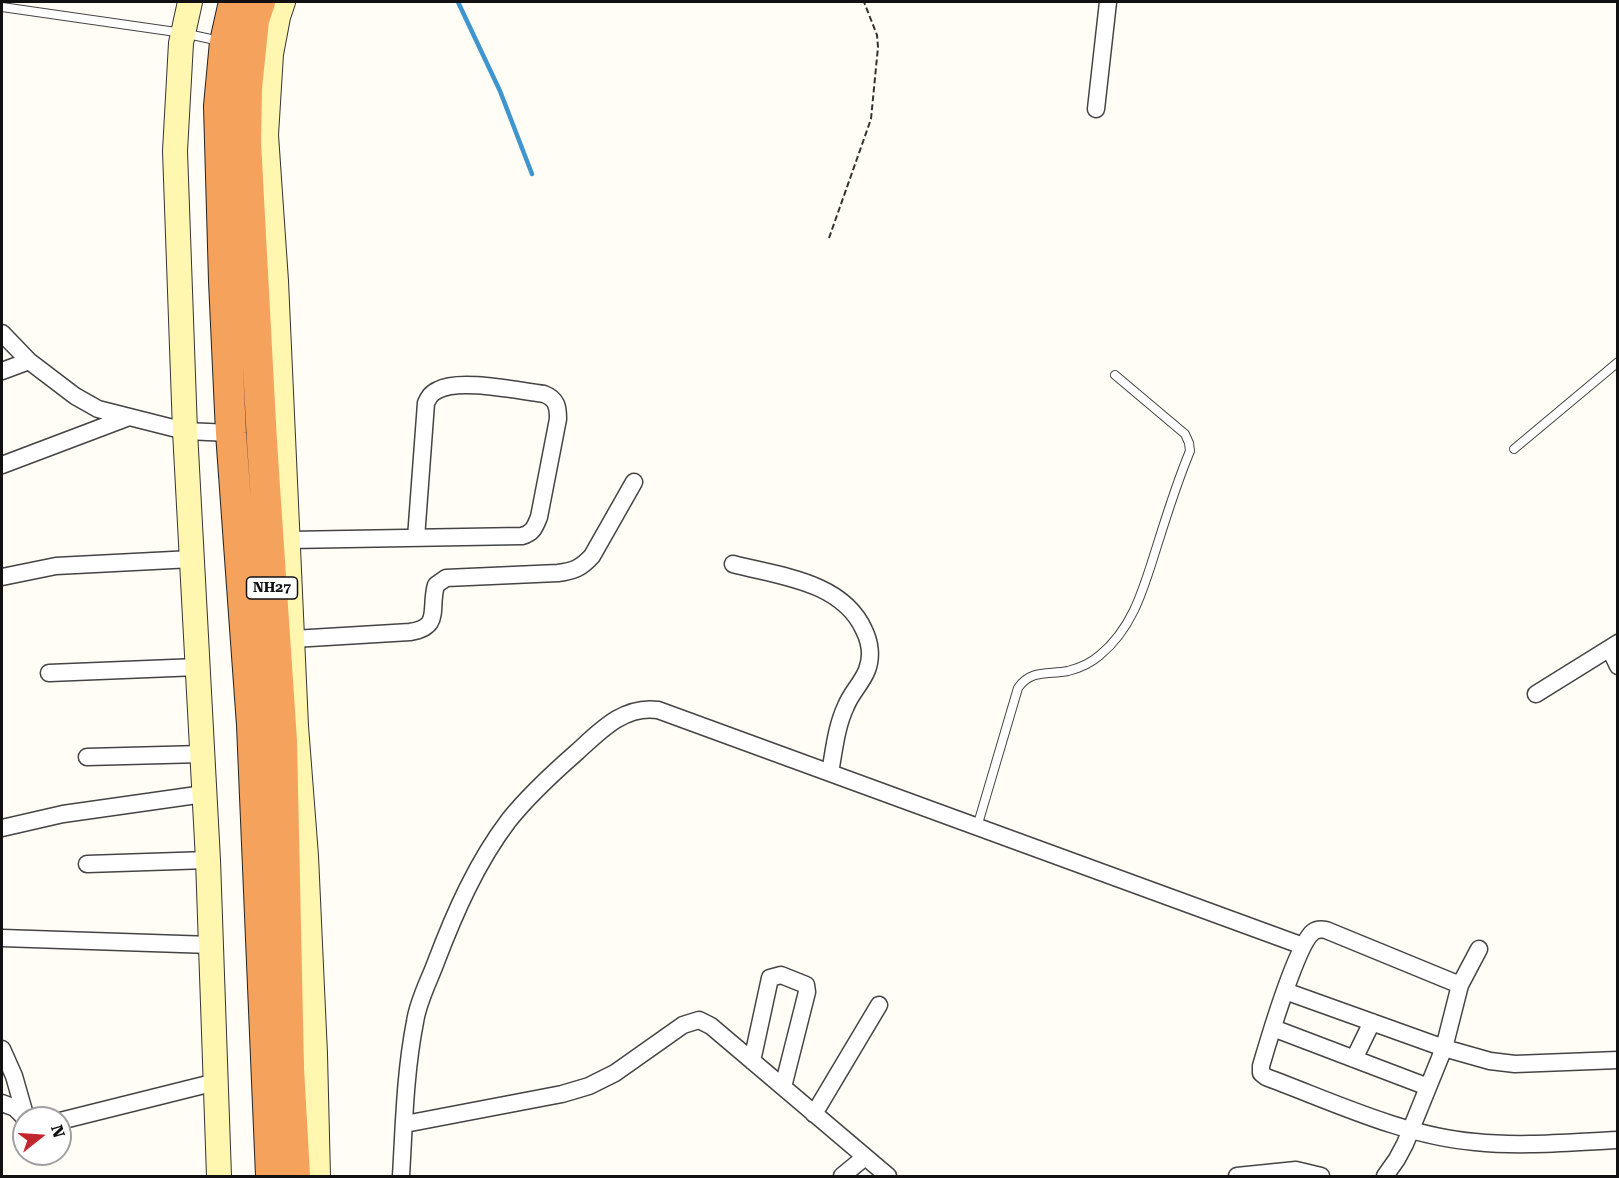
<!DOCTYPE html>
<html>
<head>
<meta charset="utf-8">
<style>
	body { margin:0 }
	#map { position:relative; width:1619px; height:1178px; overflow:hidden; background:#fffdf5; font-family:"Roboto Serif",serif }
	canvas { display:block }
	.frame { position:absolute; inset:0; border:3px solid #111; pointer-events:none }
	.north { position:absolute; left:12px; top:1106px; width:60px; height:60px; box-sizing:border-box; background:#fff; border:2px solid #a0a0a0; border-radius:50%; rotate:73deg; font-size:16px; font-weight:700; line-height:24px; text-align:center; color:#111 }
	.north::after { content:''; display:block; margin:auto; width:21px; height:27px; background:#c4262e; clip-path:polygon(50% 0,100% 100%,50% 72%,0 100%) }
</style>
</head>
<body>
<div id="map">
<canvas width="1619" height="1178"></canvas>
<div class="frame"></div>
<div class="north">N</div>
</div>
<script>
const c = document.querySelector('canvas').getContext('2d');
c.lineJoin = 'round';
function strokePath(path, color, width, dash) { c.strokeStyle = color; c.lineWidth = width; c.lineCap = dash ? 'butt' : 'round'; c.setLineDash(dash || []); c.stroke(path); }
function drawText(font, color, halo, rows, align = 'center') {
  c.font = font + ' "Roboto Serif",serif'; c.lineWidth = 6; c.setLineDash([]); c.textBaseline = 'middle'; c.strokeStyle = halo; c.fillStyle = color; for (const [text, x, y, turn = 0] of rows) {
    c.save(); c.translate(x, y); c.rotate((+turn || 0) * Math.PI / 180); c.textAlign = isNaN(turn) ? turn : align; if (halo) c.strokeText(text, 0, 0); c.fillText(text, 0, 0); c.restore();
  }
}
strokePath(new Path2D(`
	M458,2L500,91L532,174`), '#3f96cf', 4.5);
const lane = new Path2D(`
	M2,7L183,33L220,41
	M1514,449L1618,362
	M977,827L1018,688C1031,669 1049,675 1068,671C1080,668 1091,663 1100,655C1134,627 1144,586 1157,546C1167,514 1177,482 1190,451L1189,443L1185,434L1115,375`);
const street = new Path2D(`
	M1096,109L1108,2
	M2,333L29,361L75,396L98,409L185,431L231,433
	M2,371L29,361
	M2,465L129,417
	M289,540L522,536C533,533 535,527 539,517L558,419C558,407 557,399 544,394C518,391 460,378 438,390C431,393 429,397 426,403L416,538
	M733,564C778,576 842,581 864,630C870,642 872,657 867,670C862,683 851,693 846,706C836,727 834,751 830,773
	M2,577L56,566L192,559
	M293,639L410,632C442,627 429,609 436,585L446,578L558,573C574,571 581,568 592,556L634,482
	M1610,649L1618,666
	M49,673L198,667
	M1536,694L1618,643
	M87,757L202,754
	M2,828L63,814L204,794
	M87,864L208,860
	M2,938L211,945
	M1460,985L1326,930C1321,929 1317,929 1313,932C1297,944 1268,1042 1261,1066V1073L1266,1077C1333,1102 1404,1136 1475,1142C1523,1147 1570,1142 1618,1140
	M1285,991L1444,1048L1490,1061L1515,1064L1618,1060
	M1273,1028L1428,1087
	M2,1049L14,1076L26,1118
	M1354,1059L1372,1022
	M752,1061L770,978L781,975L806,985L807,992L783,1087
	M2,1103L15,1108L25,1118
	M814,1114L879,1005
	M60,1121L216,1082
	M405,1124L562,1094L589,1086L615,1073L683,1025L699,1020L711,1026L888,1176
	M401,1176C404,1125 405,1073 415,1022C418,1001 429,981 436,962C455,912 477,862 509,820C529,795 553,773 577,752C600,731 624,705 658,710L1303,946
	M842,1176L865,1157
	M1237,1176L1296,1170L1321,1176
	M1385,1176L1397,1159L1405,1144L1444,1048L1460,985L1479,949`);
const secondary = new Path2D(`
	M190,2L181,43L175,151L185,431L208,860L219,1176
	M283,2L278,17L271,54L266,135L276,281L296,726L306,856L315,1054L318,1176`);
const highway = new Path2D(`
	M234,2L225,42L219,106L224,281L231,433L252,725L271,1176
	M260,2L254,20L247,88L246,142L262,442L282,741L289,1068L295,1176`);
strokePath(lane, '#444', 10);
strokePath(street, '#444', 19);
strokePath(secondary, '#333', 26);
strokePath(highway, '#222', 32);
strokePath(new Path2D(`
	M829,238L871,119L878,47L877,35L864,2`), '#333', 2, [6, 3]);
strokePath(lane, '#fff', 8);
strokePath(street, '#fff', 16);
strokePath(secondary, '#fff6b0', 24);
strokePath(highway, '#f5a25d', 30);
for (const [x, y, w] of [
	[272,588,51]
]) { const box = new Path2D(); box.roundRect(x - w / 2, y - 11, w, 22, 4.5); c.fillStyle = '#fff'; c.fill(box); strokePath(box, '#111', 1.5); }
drawText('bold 14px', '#111', null, [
	["NH27",272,588]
]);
</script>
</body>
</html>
